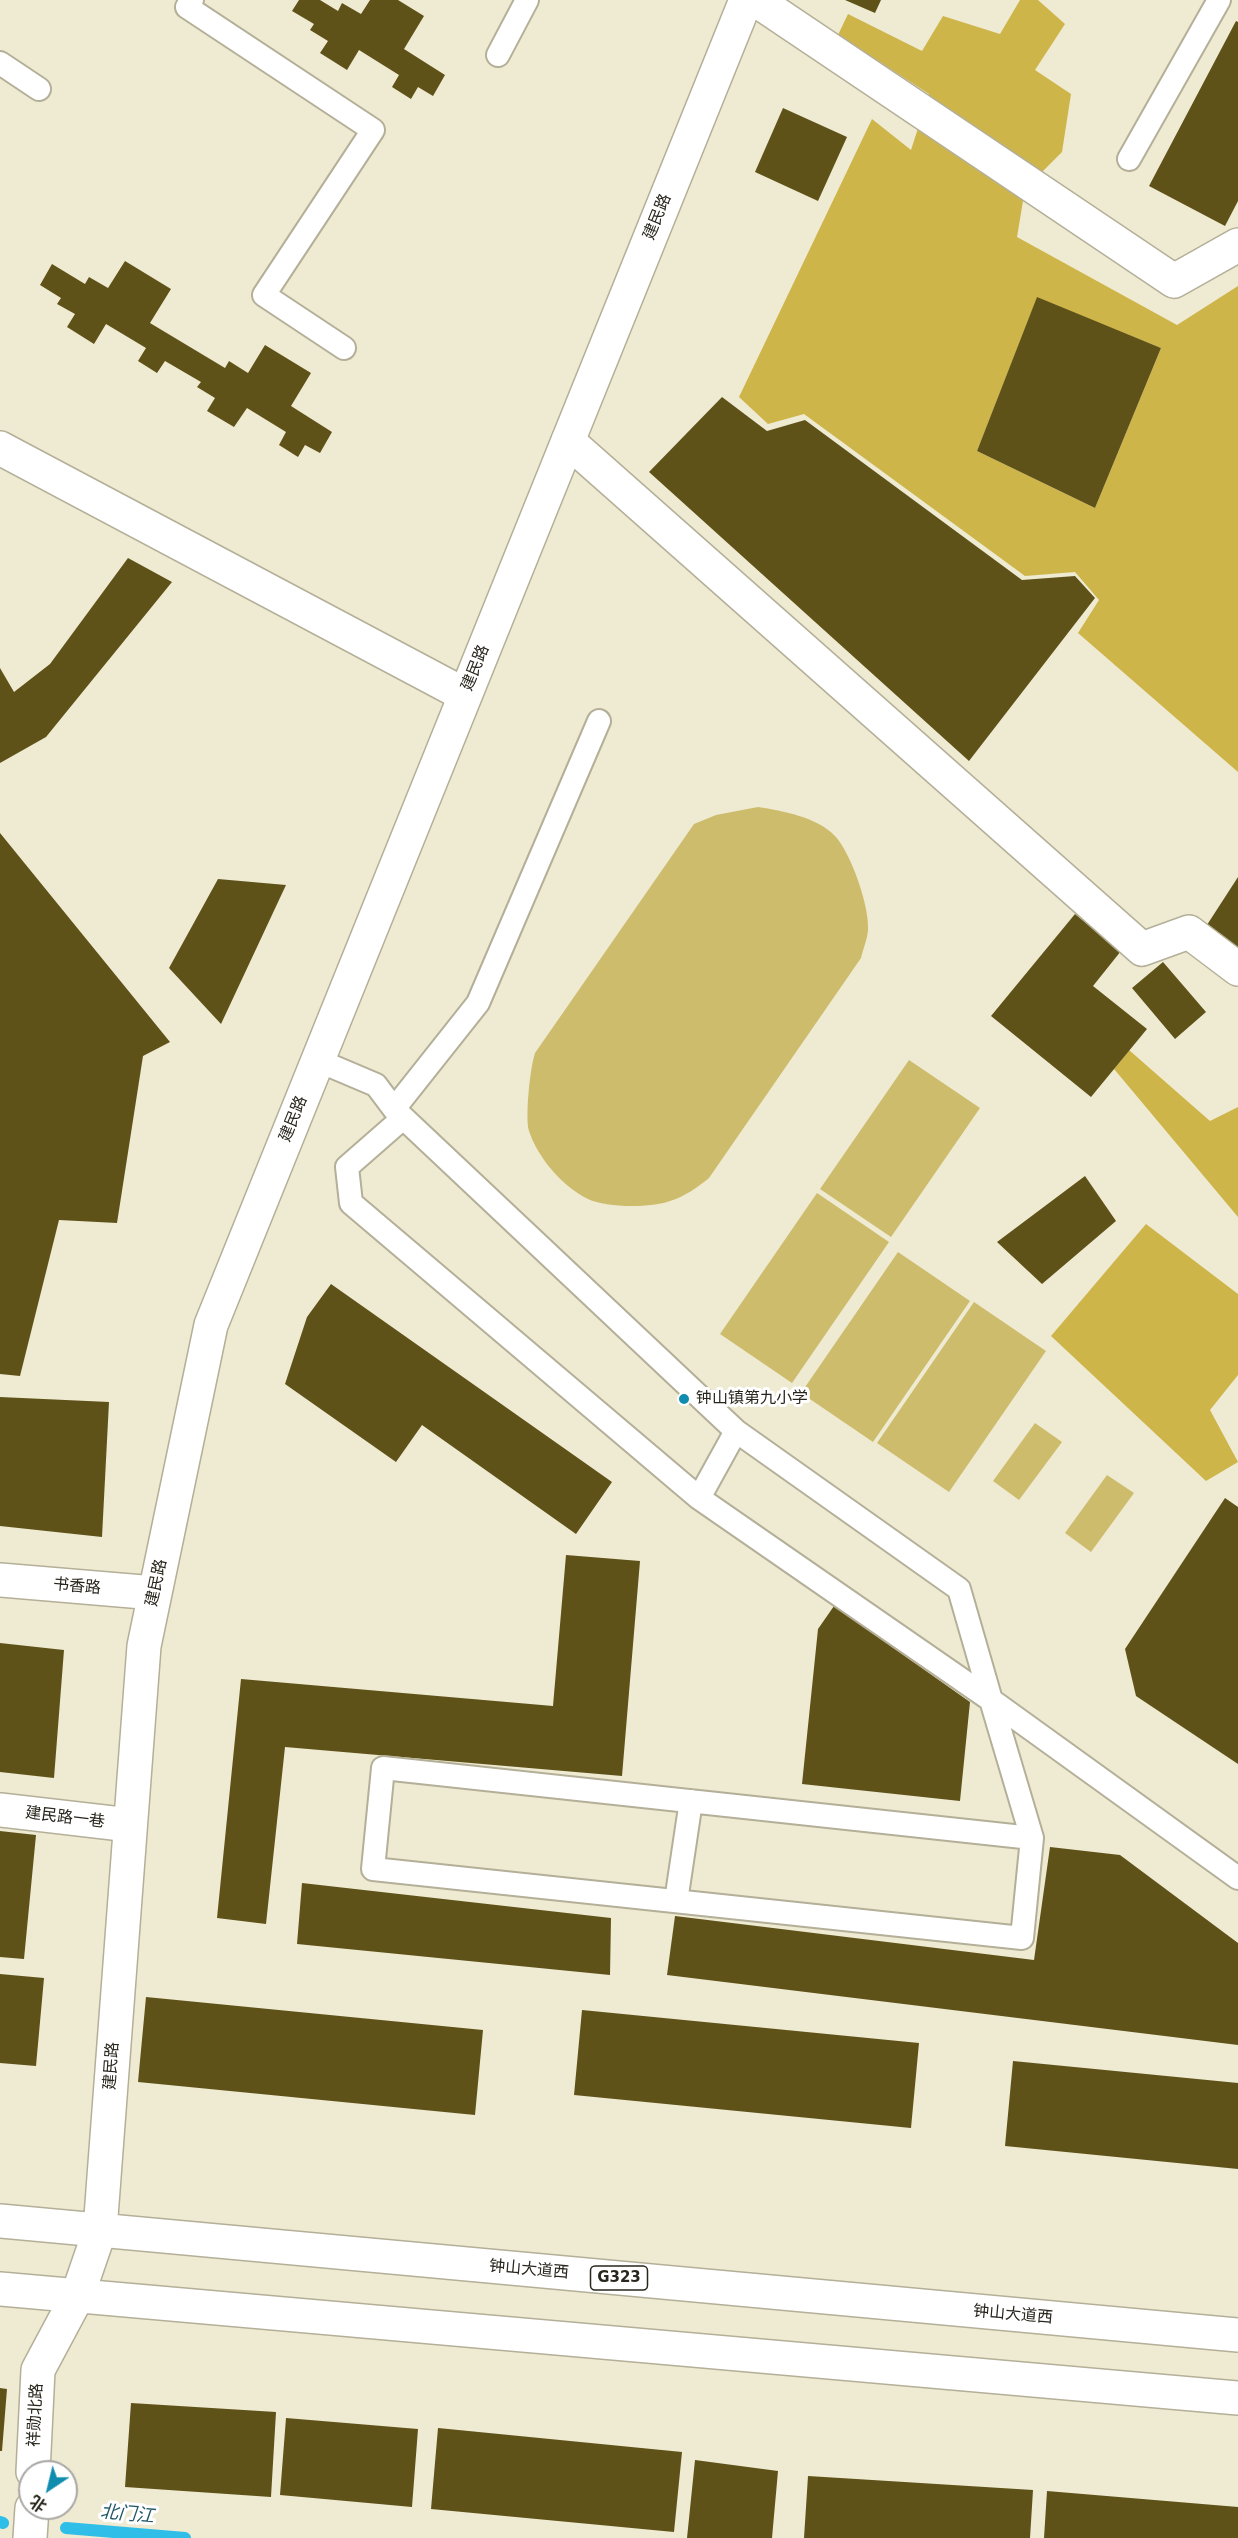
<!DOCTYPE html>
<html>
<head>
<meta charset="utf-8">
<style>
	body { margin:0 }
	#map { position:relative; width:1238px; height:2538px; overflow:hidden; background:#efead2; font-family:"DejaVu Sans","Noto Sans SC",sans-serif }
	canvas { display:block }
	.north { position:absolute; left:18px; top:2460px; width:60px; height:60px; box-sizing:border-box; background:#fff; border:2px solid #a9a8a5; border-radius:50%; rotate:215deg; font-size:16px; font-weight:700; line-height:24px; text-align:center; color:#28261d }
	.north::after { content:''; display:block; margin:auto; width:21px; height:27px; background:#108dae; clip-path:polygon(50% 0,100% 100%,50% 72%,0 100%) }
</style>
</head>
<body>
<div id="map">
<canvas width="1238" height="2538"></canvas>
<div class="north">北</div>
</div>
<script>
const c = document.querySelector('canvas').getContext('2d');
c.lineJoin = 'round';
function paint(path, color) { c.fillStyle = color; c.fill(path, 'evenodd'); }
function strokePath(path, color, width, dash) { c.strokeStyle = color; c.lineWidth = width; c.lineCap = dash ? 'butt' : 'round'; c.setLineDash(dash || []); c.stroke(path); }
function drawText(font, color, halo, rows, align = 'center') {
  c.font = font + ' "DejaVu Sans","Noto Sans SC",sans-serif'; c.lineWidth = 6; c.setLineDash([]); c.textBaseline = 'middle'; c.strokeStyle = halo; c.fillStyle = color; for (const [text, x, y, turn = 0] of rows) {
    c.save(); c.translate(x, y); c.rotate((+turn || 0) * Math.PI / 180); c.textAlign = isNaN(turn) ? turn : align; if (halo) c.strokeText(text, 0, 0); c.fillText(text, 0, 0); c.restore();
  }
}
paint(new Path2D(`
	M758,807C783,811 817,817 835,836C851,853 870,907 868,931C867,940 863,949 861,958L709,1178C698,1187 684,1197 670,1201C651,1208 606,1208 588,1199C562,1186 538,1158 529,1131C525,1117 530,1068 535,1053L694,824L716,815Z
	M909,1060L980,1108L891,1237L820,1189Z
	M817,1193L889,1242L792,1383L720,1334Z
	M898,1252L970,1301L873,1442L801,1393Z
	M974,1302L1046,1351L949,1492L877,1443Z
	M1035,1423L1062,1442L1019,1500L993,1481Z
	M1107,1475L1134,1493L1091,1552L1065,1533Z`), '#cebc6d');
paint(new Path2D(`
	M1020,0H1038L1065,24L1035,70L1071,94L1062,152L1025,189L1017,237L1177,325L1238,286V772L1078,633L1099,600L1075,572L1025,576L804,414L768,424L739,397L872,119L911,150L929,94L838,35L848,14L922,51L943,16L1000,34ZM1037,298L1161,348L1095,508L977,451Z
	M1129,1050L1210,1121L1238,1107V1217L1114,1069Z
	M1146,1224L1238,1294V1375L1210,1410L1238,1462L1206,1481L1051,1336Z`), '#ceb54a');
strokePath(new Path2D(`
	M0,2522L3,2523
	M66,2528L185,2538`), '#2fbee7', 12);
paint(new Path2D(`
	M299,0H320L338,11L342,3L361,14L370,0H398L424,16L404,49L445,75L433,96L418,87L411,99L392,87L399,75L359,50L347,70L320,53L328,41L310,30L314,24L292,11Z
	M845,0H881L875,13Z
	M1236,21L1238,22V201L1225,226L1149,186Z
	M783,108L847,137L818,201L755,172Z
	M125,261L171,289L150,323L225,368L229,361L248,373L265,345L311,373L291,406L332,432L320,453L305,445L298,457L279,445L286,432L247,408L234,427L207,411L215,398L197,387L201,382L165,361L157,373L138,361L146,348L106,324L94,344L67,327L75,314L57,304L61,298L40,285L52,264L85,284L89,277L108,288Z
	M1037,297L1161,348L1095,508L977,451Z
	M722,397L767,431L805,420L1022,580L1075,576L1095,598L969,761L649,472Z
	M128,558L172,582L46,737L0,763V668L14,692L50,664Z
	M0,833L170,1042L143,1056L117,1223L59,1220L20,1376L0,1374Z
	M1238,877V950L1205,928Z
	M218,879L286,885L221,1024L169,968Z
	M1075,914L1121,951L1093,986L1147,1029L1091,1097L991,1016Z
	M1163,962L1206,1012L1175,1039L1132,988Z
	M1085,1176L1116,1221L1042,1284L997,1242Z
	M331,1284L612,1482L576,1534L422,1425L396,1462L285,1384L307,1317Z
	M0,1397L109,1402L102,1537L0,1526Z
	M1225,1498L1238,1507V1764L1136,1696L1125,1649Z
	M566,1555L640,1561L622,1776L285,1747L266,1924L217,1918L241,1679L553,1706Z
	M834,1606L970,1702L960,1801L802,1784L818,1629Z
	M0,1643L64,1650L54,1778L0,1772Z
	M0,1831L36,1835L24,1959L0,1957Z
	M1050,1847L1120,1855L1238,1943V2045L667,1975L675,1916L1034,1960Z
	M302,1883L611,1918L610,1975L297,1944Z
	M0,1974L44,1978L36,2066L0,2063Z
	M146,1997L483,2030L475,2115L138,2082Z
	M582,2010L919,2043L911,2128L574,2095Z
	M1013,2061L1238,2083V2169L1005,2146Z
	M0,2388L7,2389L2,2451H0Z
	M131,2403L276,2412L271,2497L125,2487Z
	M286,2418L418,2429L412,2507L280,2495Z
	M438,2428L682,2452L674,2532L431,2509Z
	M695,2460L778,2471L772,2538H687Z
	M808,2476L1033,2490L1030,2538H804Z
	M1047,2491L1238,2507V2538H1044Z`), '#5f5219');
const lane = new Path2D(`
	M192,0L187,7L373,130L264,295L344,348
	M498,55L527,0
	M0,63L39,89
	M1129,159L1219,0
	M599,721L478,1003L394,1109L736,1431L959,1589L991,1700L1238,1878
	M317,1060L376,1085L394,1109
	M403,1118L347,1167L351,1203L699,1498L991,1700L1032,1838L1022,1938L373,1869L383,1768L1032,1838
	M699,1498L736,1431
	M676,1901L691,1801`);
const street = new Path2D(`
	M756,0L1174,281L1238,245
	M568,441L1142,949L1189,932L1238,969
	M0,448L465,695
	M0,1810L130,1825
	M33,2472L38,2370L77,2297
	M30,2538L32,2508`);
const secondary = new Path2D(`
	M0,1580L155,1593
	M77,2297L100,2230L144,1646L211,1325L746,0`);
const highway = new Path2D(`
	M0,2221L1238,2335
	M0,2289L1238,2398`);
strokePath(lane, '#b4af98', 26);
strokePath(street, '#b4af98', 36);
strokePath(secondary, '#b4af98', 36);
strokePath(highway, '#b4af98', 36);
strokePath(lane, '#fff', 22);
strokePath(street, '#fff', 33);
strokePath(secondary, '#fff', 33);
strokePath(highway, '#fff', 33);
for (const [x, y, r, color] of [
	[684,1399,6,"#108dae"]
]) { const dot = new Path2D(); dot.arc(x, y, r, 0, 2 * Math.PI); c.fillStyle = color; c.fill(dot); strokePath(dot, '#fff', 2); }
for (const [x, y, w] of [
	[619,2278,57]
]) { const box = new Path2D(); box.roundRect(x - w / 2, y - 12, w, 24, 4.5); c.fillStyle = '#fff'; c.fill(box); strokePath(box, '#28261d', 1.5); }
drawText('bold 15px', '#28261d', null, [
	["G323",619,2278]
]);
drawText('16px', '#28261d', '#fff', [
	["建民路",658,217,-68],
	["建民路",476,668,-68],
	["建民路",294,1119,-68],
	["建民路",157,1583,-78],
	["书香路",77,1587,5],
	["建民路一巷",65,1818,7],
	["建民路",112,2066,-86],
	["钟山大道西",529,2270,5],
	["钟山大道西",1013,2315,5],
	["祥勋北路",36,2415,-87]
]);
drawText('16px', '#28261d', '#fff', [
	["钟山镇第九小学",696,1399]
], 'left');
drawText('italic 18px', '#205768', '#fff', [
	["北门江",127,2515,5]
]);
</script>
</body>
</html>
